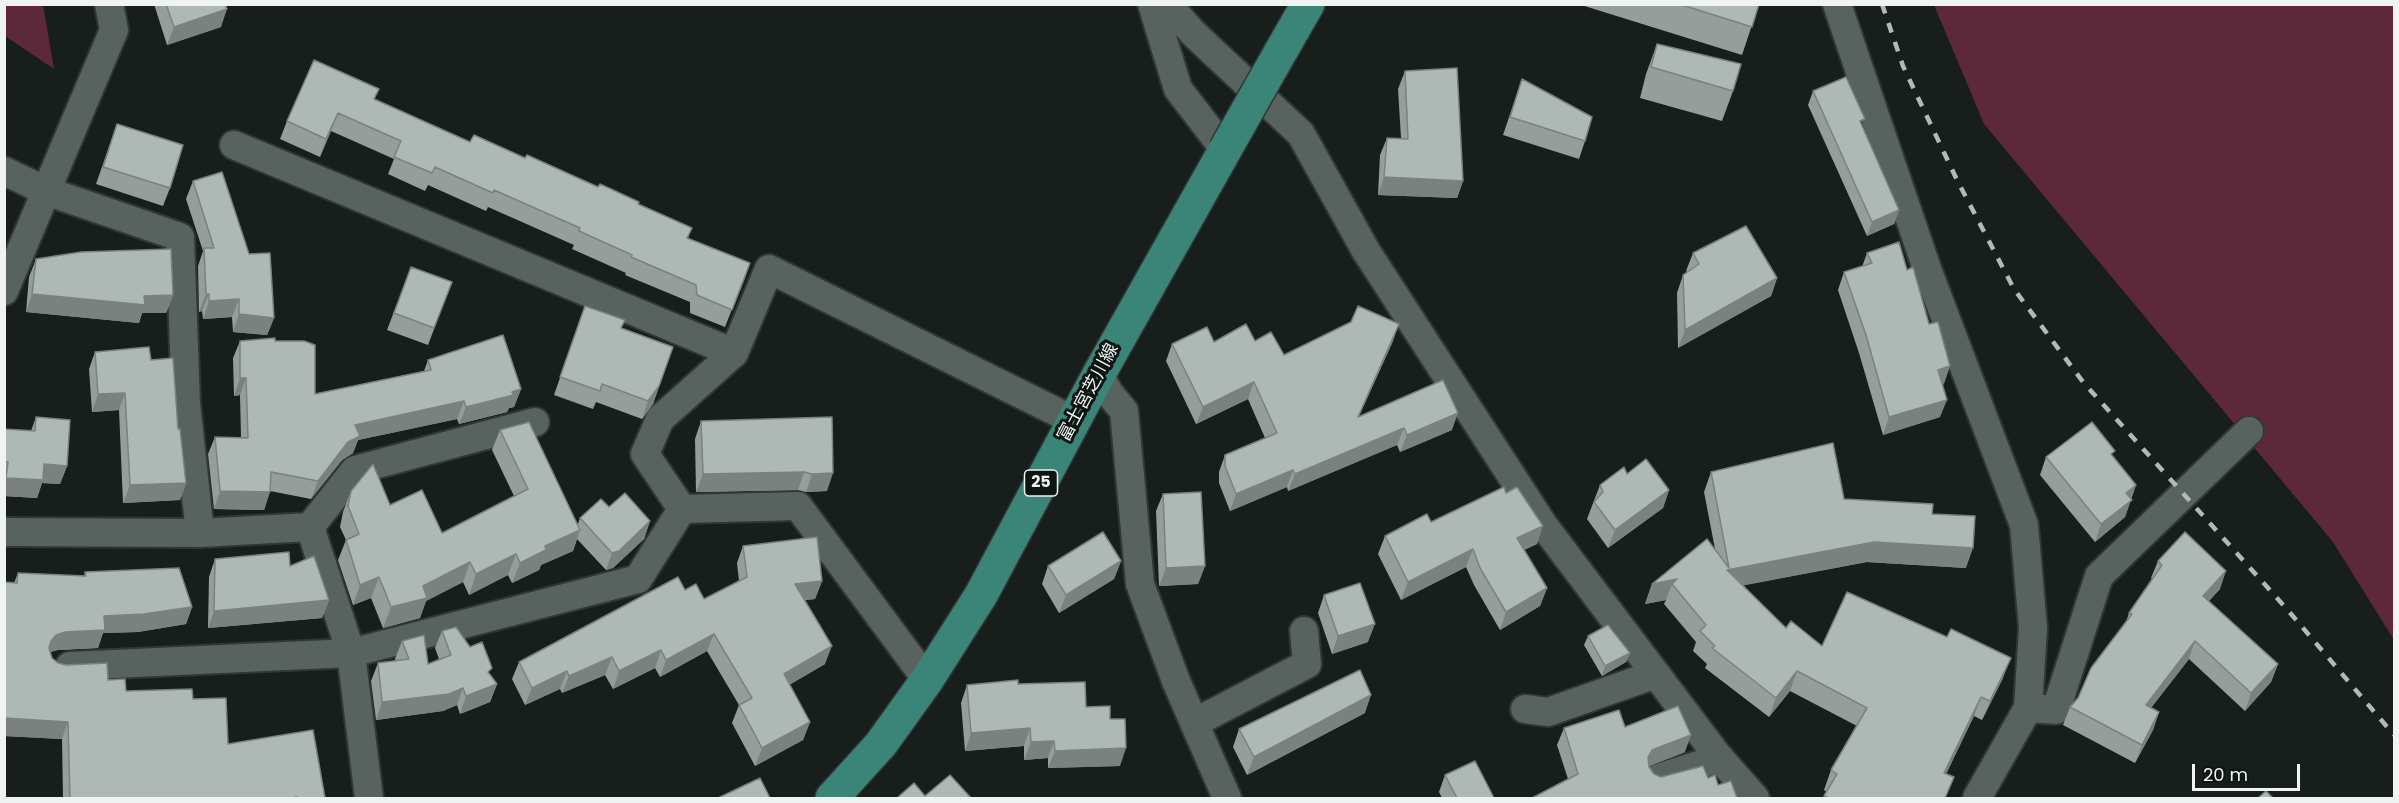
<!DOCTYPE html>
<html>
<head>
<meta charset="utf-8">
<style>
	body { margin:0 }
	#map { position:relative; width:2399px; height:803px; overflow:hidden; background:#171e1c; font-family:Poppins,sans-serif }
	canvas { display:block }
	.frame { position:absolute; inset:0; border:6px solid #eff4f2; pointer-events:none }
	.scale { position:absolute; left:2192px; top:764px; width:108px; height:27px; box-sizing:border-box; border:3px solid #eff4f2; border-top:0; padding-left:8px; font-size:18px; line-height:21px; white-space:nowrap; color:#eff4f2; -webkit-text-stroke:4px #0e1513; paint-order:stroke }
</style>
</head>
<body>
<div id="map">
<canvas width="2399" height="803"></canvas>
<div class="frame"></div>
<div class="scale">20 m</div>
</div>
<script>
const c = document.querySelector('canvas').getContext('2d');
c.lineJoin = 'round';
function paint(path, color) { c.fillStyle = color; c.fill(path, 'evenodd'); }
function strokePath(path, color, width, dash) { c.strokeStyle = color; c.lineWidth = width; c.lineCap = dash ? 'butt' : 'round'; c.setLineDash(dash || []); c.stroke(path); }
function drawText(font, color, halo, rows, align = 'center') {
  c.font = font + ' Poppins,"Noto Sans JP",sans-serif'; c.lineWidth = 6; c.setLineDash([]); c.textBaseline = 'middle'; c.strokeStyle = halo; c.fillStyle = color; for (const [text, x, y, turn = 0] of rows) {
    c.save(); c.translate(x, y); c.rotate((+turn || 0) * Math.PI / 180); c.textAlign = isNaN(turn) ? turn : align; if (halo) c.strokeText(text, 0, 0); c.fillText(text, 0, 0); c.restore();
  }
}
paint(new Path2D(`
	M4,5H43L54,69L5,36Z
	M1934,5H2394V640L2333,542L1984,124Z`), '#5d2839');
const minor = new Path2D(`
	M1152,4L1178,89L1225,150
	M1167,4L1194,34L1301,134L1366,251L1544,526L1717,755L1755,798
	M1837,4L1927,269L2024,525L2033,628L2028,708L1977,798
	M234,145L734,353L769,269L1075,421
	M4,171L46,191L180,237L186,403L200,533
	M4,291L114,30L109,4
	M1099,374L1109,393L1124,411L1140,584L1176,681L1227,798
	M682,509L645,454L660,419L734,353
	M310,527L355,470L535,422
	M4,532L200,533L310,527L351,653L369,798
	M70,666L351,653L638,579L682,509L798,506L927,680
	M2028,708L2056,710L2099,576L2249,431
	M1525,709L1548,712L1656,674
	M1194,723L1307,664L1304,631
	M1658,778L1720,758`);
const primary = new Path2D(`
	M1281,51L1308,4
	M832,798L881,744L927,680L981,595L1099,374L1225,150`);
strokePath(minor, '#323736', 32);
strokePath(primary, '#323736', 36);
strokePath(minor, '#58625f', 28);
strokePath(primary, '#3a8578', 33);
strokePath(new Path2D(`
	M1882,4L1903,66L1957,180L2014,289L2083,382L2286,608L2394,735`), '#b3b9b7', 4.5, [10, 10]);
const primaryBridge = new Path2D(`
	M1225,150L1281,51`);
strokePath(primaryBridge, '#323736', 36, []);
strokePath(primaryBridge, '#3a8578', 33);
paint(new Path2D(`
	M154,4H225L221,27L167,45Z
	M1578,4H1759L1742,55Z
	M1657,44L1733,91L1722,121L1640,98L1646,74Z
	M1405,71L1463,181L1457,198L1378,195L1380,155L1387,138H1401L1398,89Z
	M1522,79L1585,141L1579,159L1503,135Z
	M1813,91L1862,126L1899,210L1894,224L1867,236L1808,105Z
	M375,99L470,142L525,158L598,187L638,204L692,228L688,238L750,263L725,327L690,313V302L625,275L626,273L572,249L574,245L488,207L486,211L428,185L425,191L388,174L394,159L331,131L320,157L280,139L287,121Z
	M117,124L170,188L163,206L96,184Z
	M193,181L249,254L274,318L267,335L233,332L232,317L203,319L202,311L199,312L198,266L203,251L186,199Z
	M1693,253L1777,278L1771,296L1678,348L1677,293L1683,275L1687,272L1686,271Z
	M1867,253L1907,270L1944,384L1942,385L1940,417L1883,435L1859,353L1838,290L1844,272L1862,267Z
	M36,259L173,295L166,313H142L139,323L26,312L29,277Z
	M411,267L452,282L428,345L387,330Z
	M585,306L621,328L673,347L653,404L642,419L596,402L593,409L554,395Z
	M240,341H275L315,394L424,371L428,360L521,389L514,407L509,408L507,412L459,424L457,419L358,440L353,453L342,460L311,499L270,491L264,510L214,509L208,454L215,437H241L240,395L234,396L233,358Z
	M1255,341L1284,355L1393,341L1359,416L1452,430L1400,452L1397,445L1288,491L1287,487L1230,511L1219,483V472L1225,455L1265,438L1248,399L1196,424L1166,361L1172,344Z
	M95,352L151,360L186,483L180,500L123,503L119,410L92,412L89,369Z
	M36,417L67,466L60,484L42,483L37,498L4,496V429L31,431Z
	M832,417L827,491L806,492L798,490L696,492L695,439L701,421Z
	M500,430L578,524L580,518L609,507L650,521L644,539L613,568L606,570L577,539L573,551L541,565L539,570L512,583L508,575L469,595L463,582L426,601L420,618L383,628L371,598L353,605L338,560L346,540L340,527L343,512L351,491L390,505L442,533L514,496L492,450Z
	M2113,456L2136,485L2125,517L2095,542L2040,475L2046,457Z
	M1711,472L1844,499L1932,514L1966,568L1867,562L1743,585L1786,628L1822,646L2003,678L1982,720L1974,716L1946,774V798H1824L1827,792L1824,790L1831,770L1857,726L1790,691L1769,717L1705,668L1707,664L1693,651L1696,642L1664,604L1666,600L1645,604L1652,584L1715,549L1704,492Z
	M1600,485L1669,490L1663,508L1608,548L1587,519Z
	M1506,493L1537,544L1524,550L1547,588L1540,606L1500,630L1474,585L1466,567L1401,600L1378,554L1385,536L1431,522Z
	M1163,494L1205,566L1198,584L1159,586L1156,511Z
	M743,546L822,581L815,599L805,600L825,664L789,685L810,722L803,740L755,766L732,723L739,705L707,651L660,677L655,668L613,689L605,675L562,693L560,689L525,705L512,679L519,662L685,590L704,599L739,581L737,563Z
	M215,559L329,600L322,618L208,628L209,577Z
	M1121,561L1114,579L1059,613L1042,584L1048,566Z
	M2158,561L2220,589L2209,601L2278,664L2271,682L2245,711L2189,659L2151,708L2159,712L2153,730L2135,763L2063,725L2070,707L2078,698L2126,622L2129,613L2152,579L2151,578Z
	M85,572L192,607L186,624L138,632L103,633L98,648L58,650L50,652L52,658L58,663L108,680L126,691L193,699L228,744L325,798H63L62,739L4,736V582L14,583L18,573L84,576Z
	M1324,595L1368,642L1332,654L1318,613Z
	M442,631L470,647L497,684L490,702L460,714L457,705L443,711L376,720L371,681L378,663L396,661L395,659L402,641L428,664L439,659L435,648Z
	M1588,636L1630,653L1626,662L1602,676L1584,645Z
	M1018,684L1086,707L1110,719L1120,766L1048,768V758L1024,760V746L965,751L961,703L967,685Z
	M1365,713L1247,775L1233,747L1239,729Z
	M1625,727L1685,752L1649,766L1654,774L1661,777L1708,778L1737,798L1568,779L1557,745L1564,728Z
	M1445,775L1494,798H1442L1439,792Z`), '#969e9c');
paint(new Path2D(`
	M227,9L221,27L167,45L174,27Z
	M338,113L331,131L320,157L326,139Z
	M1384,177L1463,181L1457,198L1378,195Z
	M1899,210L1894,224L1867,236L1872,222Z
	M750,263L744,281L725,327L732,310Z
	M1777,278L1771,296L1678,348L1685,330Z
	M32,294L144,296L173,295L166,313H142L139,323L26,312Z
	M206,294H209L202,311L199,312Z
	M239,299L232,317L203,319L209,301Z
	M239,314L274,318L267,335L233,332Z
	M1399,324L1393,341L1351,434L1358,417Z
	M1950,366L1944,384L1931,388L1938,370Z
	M240,378H246L240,395L234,396Z
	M1254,382L1248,399L1196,424L1203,407Z
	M659,386L653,404L642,419L648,401Z
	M521,389L514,407L509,408L507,412L459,424L466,407Z
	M125,393L119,410L92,412L98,394Z
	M1947,400L1940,417L1883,435L1889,417Z
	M464,401L457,419L358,440L353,453L342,460L311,499L318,481L355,425Z
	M1458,413L1452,430L1400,452L1407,435Z
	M1404,428L1397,445L1288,491L1295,474Z
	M44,464L67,466L60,484L42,483L37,498L4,496V482L6,478Z
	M1293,470L1287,487L1230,511L1236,494Z
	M804,472L798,490L696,492L703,474Z
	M833,473L827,491L806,492L812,474Z
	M186,483L180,500L123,503L130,485Z
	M2136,485L2125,517L2095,542L2101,524L2126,493Z
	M1669,490L1663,508L1608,548L1615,530Z
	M220,491L270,492L264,510L214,509Z
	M650,521L644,539L613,568L606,570L612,553Z
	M1543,526L1537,544L1511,556L1517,538Z
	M580,530L573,551L541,565L539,570L512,583L520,563L545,546Z
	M1874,542L1973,548L1966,568L1867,562L1720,590L1727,570Z
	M1473,549L1466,567L1401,600L1408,582Z
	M516,554L508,575L469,595L476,574Z
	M1121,561L1114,579L1059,613L1066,595Z
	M470,562L463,582L426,601L420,618L383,628L391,607L423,586Z
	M1205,566L1198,584L1159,586L1166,568Z
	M2226,571L2220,589L2197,614L2203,596Z
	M379,577L371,598L353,605L360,585Z
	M1677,579L1672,584L1666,600L1645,604L1652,584Z
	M822,581L815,599L789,602L795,584Z
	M1547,588L1540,606L1500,630L1506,612Z
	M329,600L322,618L208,628L214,611Z
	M192,607L186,624L138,632L103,633L98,648L58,650L50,652L44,659L51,641L56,635L104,616Z
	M1375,624L1368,642L1332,654L1338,636Z
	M714,634L707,651L660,677L666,660Z
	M2195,641L2189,659L2139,723L2146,705Z
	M832,646L825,664L777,692L784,674Z
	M661,650L655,668L613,689L619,671Z
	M1630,653L1626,662L1602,676L1605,666Z
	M612,657L605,675L562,693L569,676Z
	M2011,658L2003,678L1982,720L1990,701Z
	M2278,664L2271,682L2245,711L2251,693Z
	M567,671L560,689L525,705L532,688Z
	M1797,671L1790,691L1769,717L1776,698Z
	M497,684L490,702L460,714L466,696Z
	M463,688L457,705L443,711L376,720L382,702Z
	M1371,695L1365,713L1247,775L1254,757Z
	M1981,697L1974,716L1937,793L1944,773Z
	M2159,712L2153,730L2135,763L2142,745Z
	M4,718L68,722L62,739L4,736Z
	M810,722L803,740L755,766L762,748Z
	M1030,728L1024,746L965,751L971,733Z
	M1691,735L1685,752L1646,767L1648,757L1652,750Z
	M1054,741L1048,758L1024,760L1031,742Z
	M1126,748L1120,766L1048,768L1055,751Z`), '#7a817f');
const building = new Path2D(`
	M166,4H225L227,9L174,27Z
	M1679,4H1759L1752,27Z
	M1657,44L1741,64L1733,91L1651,67Z
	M314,60L379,89L374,99L470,142L474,135L525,158L527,155L598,187L600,184L639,202L638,204L692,228L687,238L750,263L732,310L697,295L696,285L631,257L632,255L579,231L580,228L494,190L493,193L435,167L432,173L394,157L401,141L338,113L326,139L287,121Z
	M1457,68L1463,181L1384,177L1387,138L1408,139L1405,71Z
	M1846,77L1865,119L1860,121L1899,210L1872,222L1813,91Z
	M1522,79L1592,117L1585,141L1510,117Z
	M117,124L183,145L170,188L103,167Z
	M222,172L249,254L270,253L274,318L239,314V299L209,301V294H206L204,248H214L193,181Z
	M1746,226L1777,278L1685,330L1683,275L1699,264L1693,253Z
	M1899,242L1907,270L1913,267L1929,324L1938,322L1950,366L1938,370L1947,400L1889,417L1866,335L1844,272L1872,263L1867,253Z
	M171,249L173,295L144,296L145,305L32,294L36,259L81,252Z
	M411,267L452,282L434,328L394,313Z
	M585,306L625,320L621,328L673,347L659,386L648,401L602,384L600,391L560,377Z
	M1358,306L1399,324L1358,417L1443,380L1458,413L1407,435L1404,428L1295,474L1293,470L1236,494L1225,466V455L1277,433L1254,382L1203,407L1172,344L1207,327L1214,342L1246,324L1255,341L1271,332L1284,355L1351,322Z
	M503,335L521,389L512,392L514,395L466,407L464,401L355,425L360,436L348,442L318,481L271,472L270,492L220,491L215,437L248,438L246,378H240V341L275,338V341H304L315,345V394L431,370L428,360Z
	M149,347L151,360L173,358L178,429H180L186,483L130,485L125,393L98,394L95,352Z
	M36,417L70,420L67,466L44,464L43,480L6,478L8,462L4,461V429L35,431Z
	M832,417L833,473L812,474L804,472L703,474L701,421Z
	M529,422L580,530L545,546L546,550L520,563L516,554L476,574L470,562L423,586L427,598L391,607L379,577L360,585L346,540L359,534L348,506L351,491L373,464L390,505L422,490L442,533L528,489L500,430Z
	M2092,422L2115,451L2111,454L2136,485L2126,493L2132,500L2101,524L2046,457Z
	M1833,443L1844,499L1933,504L1932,514L1975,516L1973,548L1874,542L1727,570L1786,628L1791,621L1822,646L1847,592L1947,637L1951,629L2011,658L1990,701L1981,697L1944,773L1954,777L1945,798H1829L1824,796L1837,774L1831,770L1867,708L1797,671L1776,698L1712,648L1715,646L1700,631L1706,625L1672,584L1677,579L1652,584L1707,539L1729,568L1711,472Z
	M1646,459L1669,490L1615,530L1594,502L1603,492L1600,485L1624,467L1627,474Z
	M1504,487L1506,493L1517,487L1543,526L1517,538L1547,588L1506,612L1480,568L1473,549L1408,582L1385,536L1427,514L1431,522Z
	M1201,492L1205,566L1166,568L1163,494Z
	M625,493L650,521L619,551L612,553L580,518L601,499L609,507Z
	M1103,532L1121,561L1066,595L1048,566Z
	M2185,532L2226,571L2203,596L2278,664L2251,693L2195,641L2146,705L2159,712L2142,745L2070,707L2078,698L2091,668L2132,614L2129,613L2162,565L2158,561Z
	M817,537L822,581L795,584L832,646L784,674L810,722L762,748L739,705L752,698L714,634L666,660L661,650L619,671L612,657L569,676L567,671L532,688L519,662L678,577L685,590L696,584L704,599L747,577L743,546Z
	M289,552L290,566L314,556L329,600L214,611L215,559Z
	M179,568L192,607L144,614L104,616L105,630L65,632L56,635L51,641L49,648L52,658L58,663L66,665L107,663L108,680L125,679L126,691L192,689L193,699L226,698L228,744L313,730L325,798H297V797L291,798H70L68,722L4,718V582L17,583L18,573L86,576L85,572Z
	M1360,583L1375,624L1338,636L1324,595Z
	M1608,625L1630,653L1605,666L1588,636Z
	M456,627L470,647L482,642L492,668L488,672L497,684L466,696L463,688L449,694L382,702L378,663L409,659L402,641L424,635L428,664L451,655L442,631Z
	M1360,670L1371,695L1254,757L1239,729Z
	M1018,680V684L1085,682L1086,707L1110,706V719H1125L1126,748L1055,751L1054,741L1031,742L1030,728L971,733L967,685Z
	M1678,706L1691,735L1652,750L1648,757L1649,767L1654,774L1661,777L1703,766L1708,778L1715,775L1718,785L1731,781L1737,798H1532L1578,774L1564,728L1619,710L1625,727Z
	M1475,761L1494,798H1457L1445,775Z
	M950,775L971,798H897L914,783L925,796Z
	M760,778L770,798H718Z
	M2266,791L2273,798H2258Z`);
paint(building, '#aeb8b5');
strokePath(building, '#7a817f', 1.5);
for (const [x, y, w] of [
	[1041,483,33]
]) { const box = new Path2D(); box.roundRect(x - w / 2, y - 13, w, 26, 4.5); c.fillStyle = '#0e1513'; c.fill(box); strokePath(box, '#eff4f2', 1.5); }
drawText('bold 16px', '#eff4f2', null, [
	["25",1041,483]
]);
drawText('18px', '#eff4f2', '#0e1513', [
	["富士宮芝川線",1089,393,-62]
]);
</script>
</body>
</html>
